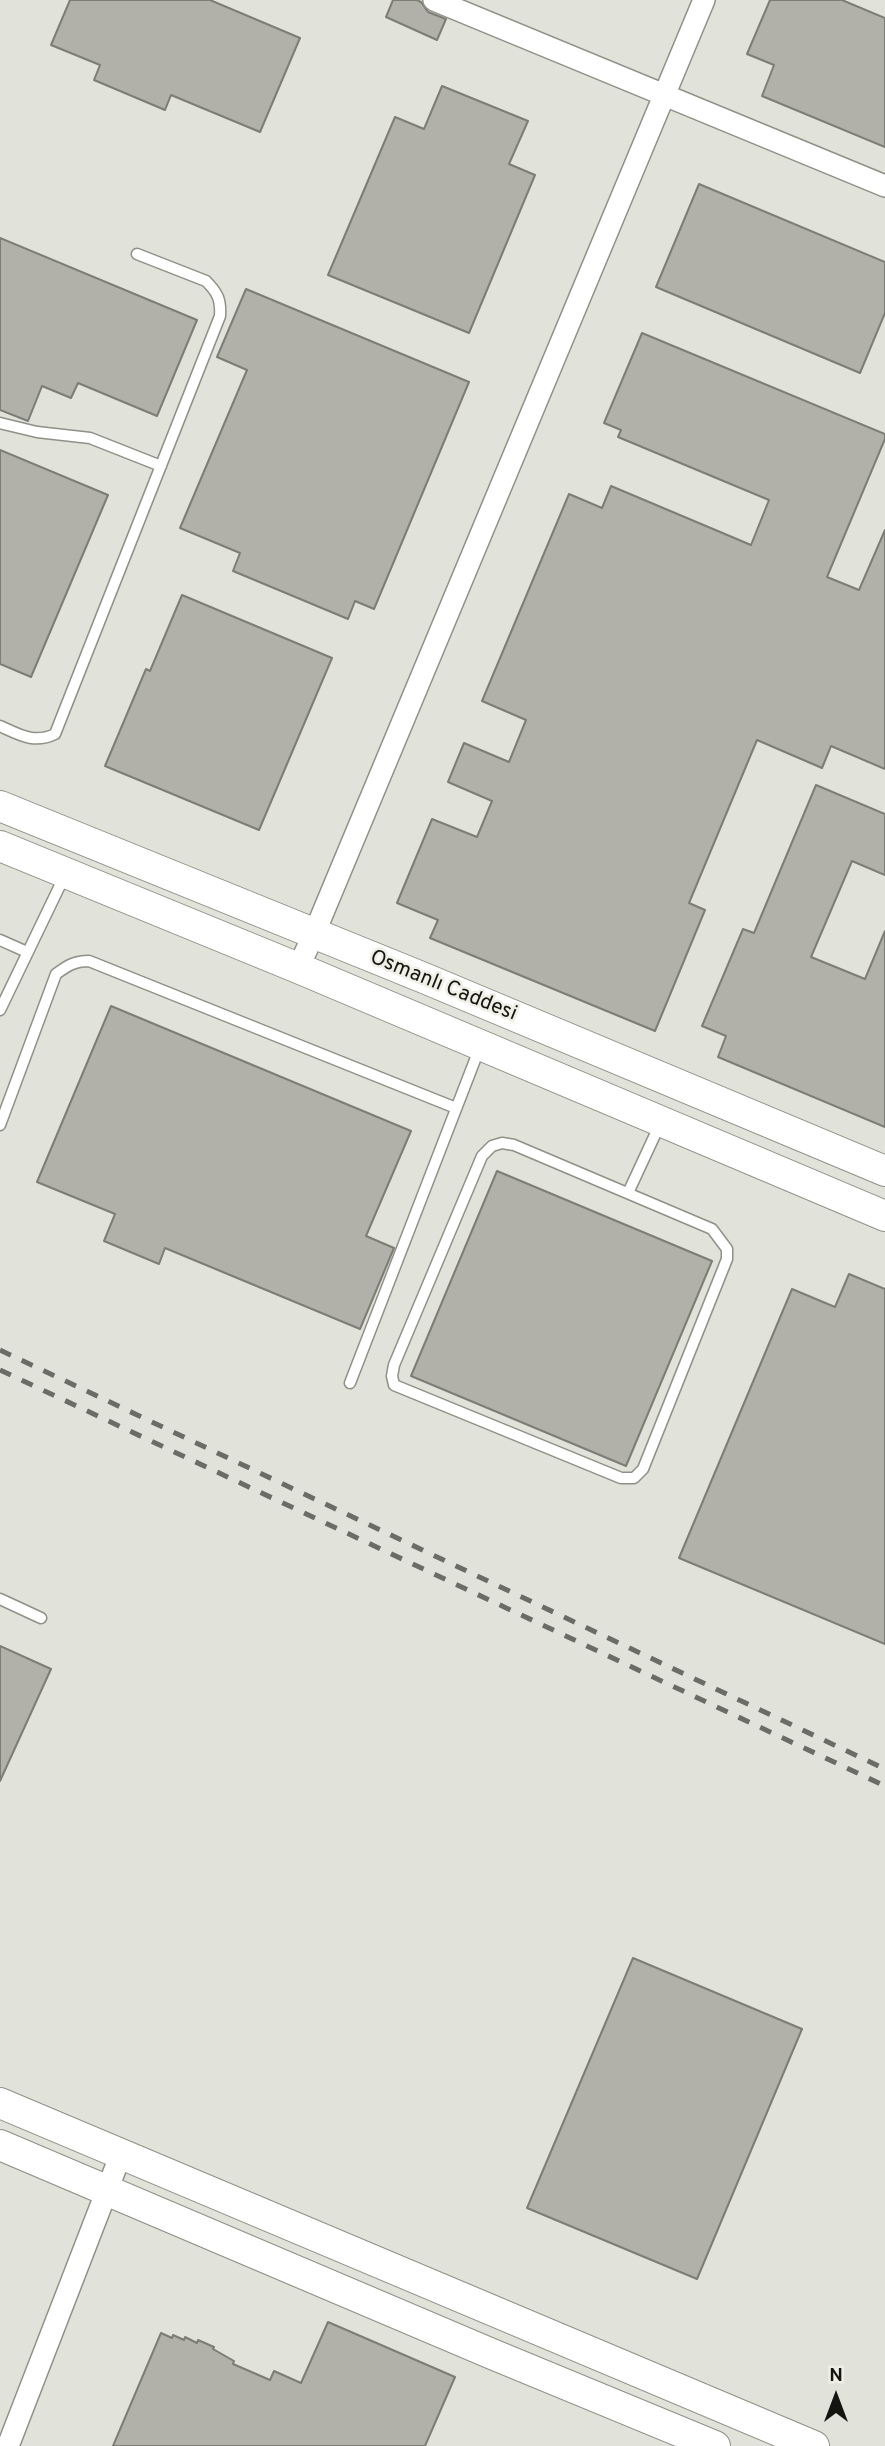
<!DOCTYPE html>
<html>
<head>
<meta charset="utf-8">
<style>
	body { margin:0 }
	#map { position:relative; width:885px; height:2446px; overflow:hidden; background:#e1e2d9; font-family:Overpass,sans-serif }
	canvas { display:block }
	.north { position:absolute; left:801px; top:2362px; width:70px; height:70px; -webkit-text-stroke:5px #efefe6; paint-order:stroke; rotate:0deg; font-size:19px; font-weight:700; line-height:28px; text-align:center; color:#141411 }
	.north::after { content:''; display:block; margin:auto; width:24px; height:32px; background:#141411; clip-path:polygon(50% 0,100% 100%,50% 72%,0 100%) }
</style>
</head>
<body>
<div id="map">
<canvas width="885" height="2446"></canvas>
<div class="north">N</div>
</div>
<script>
const c = document.querySelector('canvas').getContext('2d');
c.lineJoin = 'round';
function paint(path, color) { c.fillStyle = color; c.fill(path, 'evenodd'); }
function strokePath(path, color, width, dash) { c.strokeStyle = color; c.lineWidth = width; c.lineCap = dash ? 'butt' : 'round'; c.setLineDash(dash || []); c.stroke(path); }
function drawText(font, color, halo, rows, align = 'center') {
  c.font = font + ' Overpass,sans-serif'; c.lineWidth = 5; c.setLineDash([]); c.textBaseline = 'middle'; c.strokeStyle = halo; c.fillStyle = color; for (const [text, x, y, turn = 0] of rows) {
    c.save(); c.translate(x, y); c.rotate((+turn || 0) * Math.PI / 180); c.textAlign = isNaN(turn) ? turn : align; if (halo) c.strokeText(text, 0, 0); c.fillText(text, 0, 0); c.restore();
  }
}
const building = new Path2D(`
	M70,0H210L300,38L260,132L171,95L165,110L94,80L100,65L51,45Z
	M393,0H417L421,2L428,12L446,19L437,40L386,17Z
	M770,0H842L885,18V147L762,96L774,65L747,54Z
	M442,86L528,121L509,164L535,175L469,333L328,275L395,117L424,129Z
	M699,184L885,262V313L860,373L656,287Z
	M0,238L197,320L157,416L78,383L71,398L42,386L28,421L0,410Z
	M246,289L469,382L374,609L355,601L348,619L233,571L240,553L180,528L247,370L217,357Z
	M642,333L885,434V439L827,577L859,590L885,530V769L831,746L822,768L757,740L689,903L705,910L655,1031L430,938L438,920L397,903L432,819L477,837L492,801L448,782L464,743L509,762L526,720L482,701L569,494L602,508L611,486L751,545L769,500L618,437L621,430L604,423Z
	M0,450L108,495L31,677L0,664Z
	M182,595L332,658L259,830L105,766L146,669L150,671Z
	M816,785L885,814V875L852,861L811,957L865,979L885,931V1127L718,1057L726,1036L702,1026L743,929L754,933Z
	M111,1006L411,1131L366,1236L394,1248L360,1329L165,1248L159,1264L104,1241L115,1214L37,1182Z
	M497,1171L712,1261L626,1466L411,1376Z
	M849,1274L885,1289V1644L679,1558L792,1289L835,1307Z
	M0,1646L51,1669L0,1781Z
	M633,1958L802,2029L697,2279L527,2208Z
	M328,2322L455,2377L425,2446H113L161,2333L172,2338L173,2335L184,2340L185,2337L197,2343L198,2340L214,2347L213,2349L234,2361L233,2364L270,2380L274,2371L301,2383Z`);
paint(building, '#b1b1a9');
strokePath(building, '#7c7d74', 2);
const lane = new Path2D(`
	M0,423L37,432L90,438L161,466
	M0,726C20,735 34,744 55,734L220,316C221,300 218,293 206,281L137,254
	M0,940L27,952
	M0,1010L65,875
	M0,1125L56,974C67,966 74,961 89,961L456,1108
	M502,1143L514,1145L712,1229L727,1249V1259L643,1469L634,1478H621L394,1385L392,1376L394,1365L482,1156L492,1146Z
	M628,1193L660,1124
	M350,1383L480,1047
	M0,1599L41,1618`);
const street = new Path2D(`
	M434,0L885,186
	M298,968L314,934L704,0
	M8,2446L121,2154`);
const secondary = new Path2D(`
	M0,806L424,978L885,1171
	M0,846L298,968L885,1216
	M0,2103L814,2446
	M0,2145L492,2354L715,2446`);
strokePath(lane, '#8f9087', 13);
strokePath(street, '#8f9087', 24);
strokePath(secondary, '#8f9087', 32);
strokePath(lane, '#fff', 10);
strokePath(street, '#fff', 21);
strokePath(secondary, '#fff', 30);
strokePath(new Path2D(`
	M0,1350L885,1769
	M0,1370L885,1786`), '#6c6c67', 5, [12, 12]);
drawText('21px', '#141411', '#efefe6', [
	["Osmanlı Caddesi",443,987,22]
]);
</script>
</body>
</html>
